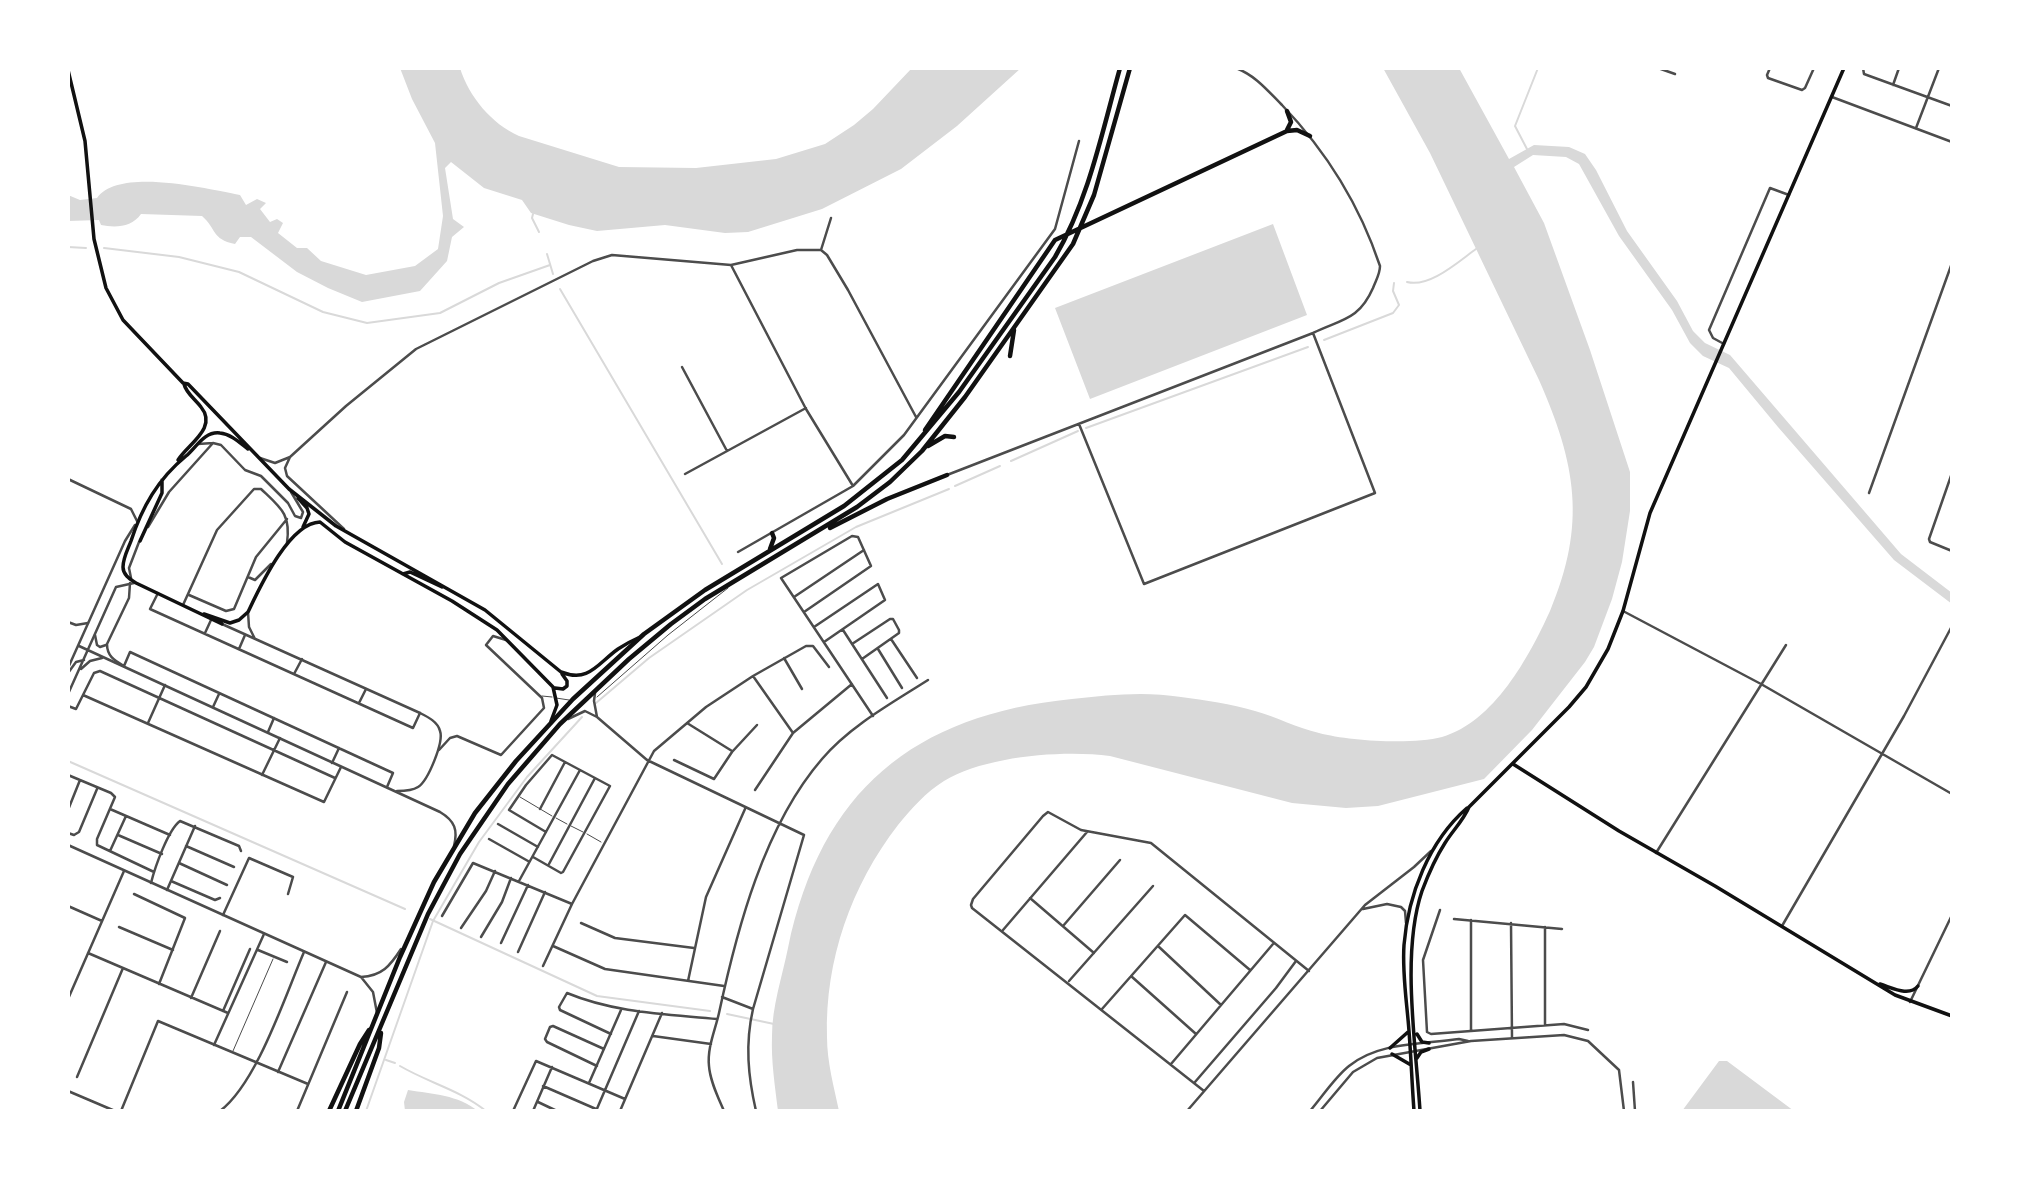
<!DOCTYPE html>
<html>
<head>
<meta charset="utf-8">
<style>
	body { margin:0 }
	#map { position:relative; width:2020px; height:1179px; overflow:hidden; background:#fff; font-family:Jost,sans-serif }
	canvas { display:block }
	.frame { position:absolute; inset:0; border:70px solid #fff; pointer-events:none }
</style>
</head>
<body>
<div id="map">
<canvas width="2020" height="1179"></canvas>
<div class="frame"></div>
</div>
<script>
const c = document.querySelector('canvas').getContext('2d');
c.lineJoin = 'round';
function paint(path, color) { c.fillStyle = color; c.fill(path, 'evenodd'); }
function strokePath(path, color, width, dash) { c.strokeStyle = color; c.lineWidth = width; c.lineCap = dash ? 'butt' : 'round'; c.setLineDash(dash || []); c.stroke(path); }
paint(new Path2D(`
	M400,68H460C469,97 492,124 519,136L619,167L696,168L776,159L825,144L854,125L873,109L912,68H1021L957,126L901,169L822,209L748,232L725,233L665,225L597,231L569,225L531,213L522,200L484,188L451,162L445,168L453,219L464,227L452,237L447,261L420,291L362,302L328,288L297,272L251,237H240L235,244C211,239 217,229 202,216L141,214C132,227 116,228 101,225L99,220L68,221V195L80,200L97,198C119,167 207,189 240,195L246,205L257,199L266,203L260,209L270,222L277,219L283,223L278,233L297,248H307L321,261L366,275L415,266L438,249L443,216L435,143L412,99Z
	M1383,68H1459L1509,159L1534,145L1569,147L1585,154L1596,170L1627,231L1677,301L1693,331L1705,343L1730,355L1901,554L1952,593V604L1894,560L1778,427L1729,368L1703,356L1690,343L1672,310L1619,236L1579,164L1566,157L1533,155L1514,167L1544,223L1590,350L1630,472V511L1622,562L1612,599L1594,647L1585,662L1532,730L1484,779L1378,806L1346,808L1292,803L1110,756C1062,750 986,756 944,781C926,792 911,809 898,825C851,886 825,960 827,1037C827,1062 834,1087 839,1111H778C775,1086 771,1061 772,1036C772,1007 782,977 788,948C821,791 913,715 1072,699C1108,695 1144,691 1181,697C1205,700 1231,704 1255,711C1277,717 1297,728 1319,733C1349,741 1412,745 1442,737C1494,722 1529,657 1550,611C1587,524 1576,464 1539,380L1430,153Z
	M1273,224L1307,315L1090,399L1055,308Z
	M1719,1061H1727L1794,1111H1682Z
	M408,1090C433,1094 458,1095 478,1111H405L404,1102Z`), '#d9d9d9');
strokePath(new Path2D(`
	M1528,151L1515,126L1538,68
	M533,214L532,218L539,232
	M68,247L86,248
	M104,248L179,257L239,272L323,312L367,323L440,313L499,283L550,265
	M547,254L553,274
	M1407,282C1430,288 1459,261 1476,249
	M560,289L722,564
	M1324,340L1393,313L1399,305L1393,291L1394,283
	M1086,428L1308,347
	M1011,461L1078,431
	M955,486L1000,466
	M596,703L649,658L747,590L856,527L949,489
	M68,761L405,909
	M430,919L597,996L710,1011
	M727,1014L774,1024
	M386,1060L395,1063
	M400,1066C429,1083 460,1090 486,1111
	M366,1111L433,921L479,842L527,777L582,717`), '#d9d9d9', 2);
strokePath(new Path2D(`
	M542,696L552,697
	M597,697L668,635L728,588
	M556,698L569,700
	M520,797L552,816
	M556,818L567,824
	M571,826L583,832
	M587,834L601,842
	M233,1051L273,959`), '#4c4c4c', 1);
strokePath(new Path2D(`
	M1658,68L1675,74
	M1770,68L1767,75L1768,78L1802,90L1805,88L1814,68
	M1863,68L1864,74L1952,106
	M1893,85L1899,68
	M1916,128L1939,68
	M821,250L831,218
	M731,265L806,409L853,486
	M1724,344L1713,338L1709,330L1770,188L1789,195
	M682,367L727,451
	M1079,424L1144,584L1375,493L1313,333
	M213,443L221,445L245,470L261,476L288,503L295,516L301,518L303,512L291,492
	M290,457L285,468L287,476L344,529
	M260,458L275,463L290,457L346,406L416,349L593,261L612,255L731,265L797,250H821L827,255L848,290L916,417
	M1952,473L1929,539L1930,542L1952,551
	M685,474L806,408
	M947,475L1313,333C1342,319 1359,320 1373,288C1376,280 1380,274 1380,266C1360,206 1326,151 1282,105C1267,90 1256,76 1236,68
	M68,479L131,509L137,521
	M1869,493L1952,263
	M148,527L169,492L213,443L198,444
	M738,552L853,486L904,435L1055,229L1079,141
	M248,577L255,580L271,564
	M131,578L129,568L139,542
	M130,583L129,598L107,644C107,656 114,660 124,666L130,652L393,773L387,787
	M158,593L150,609L413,728L420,713
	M189,595L226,611L234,609L256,557L287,519
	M794,597L864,550
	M183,605L217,530L254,489H261C281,508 291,514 287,543
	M1623,611L1761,684L1952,794
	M804,612L871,566L858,537L852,536L781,578L873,716
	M68,622L76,625L88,623
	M814,627L878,584L885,600L824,642
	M843,630L887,698
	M205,633L211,620
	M95,635L97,645L100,647L106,645
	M891,639L917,678
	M852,644L890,619H893L899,630V633L862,659
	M239,649L245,635
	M878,649L902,688
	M784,658L802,689
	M294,674L302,659
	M753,676L793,733
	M595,693L594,701L597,717
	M83,695L324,802L341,767
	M359,703L366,689
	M68,706L76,709L94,673L100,671L335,778
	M213,707L219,694
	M568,719L585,711L597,717L647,760L804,835L753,1009C745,1044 748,1076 756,1111
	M148,723L165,685
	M687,723L732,751
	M268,732L274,718
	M439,750L450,738L457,736L501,755L544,708L542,698L486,645L493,636L506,640
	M674,760L714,779L732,752L757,725
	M332,763L339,748
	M68,775L111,793L115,797L97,839V845L154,872
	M262,775L280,738
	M755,790L793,733L852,684
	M110,809L170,835
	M540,809L565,762
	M68,810L80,780
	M498,824L538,847
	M68,833L74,835L79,832L97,789
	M118,835L162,854
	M489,839L528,861
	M186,846L234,867
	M110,851L126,816
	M1656,853L1786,645
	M533,857L561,873L563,872L610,786L552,755L526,785L509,810L546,832
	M179,863L227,885
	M549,864L595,778
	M171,881L215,900L220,898
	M519,881L580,770
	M151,883C155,867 168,830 180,821L239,846L241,851
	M167,890L195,826
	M134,894L185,918L159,984
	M1030,898L1094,953
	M68,906L102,921
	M1363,909L1387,904L1401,907L1405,911L1406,923
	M1440,910L1423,960L1427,1032L1431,1034L1564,1024L1588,1030
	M223,915L249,858L293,877L288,894
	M442,916L473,863L572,904
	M1454,919L1562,929
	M1471,920V1031
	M581,923L615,938L694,948
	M1511,923L1512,1038
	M1063,926L1120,860
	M1782,926L1904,716L1952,626
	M119,927L173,950
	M461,928L486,891L495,871
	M1003,930L1087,832
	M481,937L502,902L511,878
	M501,943L528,885
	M553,946L605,969L724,986
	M1158,946L1221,1005
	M258,950L287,962
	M518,952L545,892
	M88,953L228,1013
	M543,966L572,904L654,751L706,707L753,676L806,646H813L829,667
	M1131,976L1196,1034
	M688,981L706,897L745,809
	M1069,981L1153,886
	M722,997L753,1009
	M191,998L220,931
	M68,999L124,871
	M1102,1009L1185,915L1250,970
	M223,1011L250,949
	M1545,1025V927
	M611,1034L560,1010L559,1007L567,993C615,1013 666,1014 717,1019
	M653,1036L711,1044
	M214,1045L264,934
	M1171,1064L1273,944
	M597,1066L547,1042L545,1039L550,1027L553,1026L604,1049
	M278,1072L326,962
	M77,1077L123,968
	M1195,1082L1276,988L1296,961
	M1633,1082L1635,1111
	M589,1083L621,1010
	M543,1086L596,1109
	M68,1091L115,1111
	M1204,1091L972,908L971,905L973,899L1043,816L1048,812L1081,830L1151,843L1309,971
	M538,1102L557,1111
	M121,1111L158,1021L308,1084
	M220,1111C257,1083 285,996 304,952
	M297,1111L347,992
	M513,1111L536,1061L625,1099
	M533,1111L552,1067
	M596,1111L639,1011
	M620,1111L662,1013
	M724,1111C718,1097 710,1081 709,1066C707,1048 715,1031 719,1013C737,929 764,826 822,759C850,726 892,703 928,680
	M1187,1111L1365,905L1414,867L1431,851
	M1310,1111C1323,1096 1334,1078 1349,1066C1378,1042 1423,1044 1459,1039L1468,1041
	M1320,1111L1353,1072L1377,1058L1471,1041L1564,1035L1588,1041L1619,1070L1624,1111`), '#4c4c4c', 2.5);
strokePath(new Path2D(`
	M1832,97L1952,142
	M248,612L249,627L255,639
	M222,624L420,713C428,717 438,722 440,731C444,742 428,781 418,787C412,791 404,791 397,791
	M79,646L440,812C455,821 458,830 454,846
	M68,668L125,541L135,525
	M81,669L90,661L102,658
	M68,673L76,662L84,660
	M68,694L116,587L134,583
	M68,845L361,977L373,992L377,1013
	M361,977C382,976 390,966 401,949
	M1910,1002L1952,915`), '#4c4c4c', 2.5);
strokePath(new Path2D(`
	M68,70L85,141L94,239L106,288L123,320L183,383L188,384L289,489L336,526L485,610L561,672C589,683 597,664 618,649C624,645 631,641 638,638
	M178,460C188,444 218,428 201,407C195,399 186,393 184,384
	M298,498L307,508L309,514L303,527
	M140,541L162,493V480
	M403,574L410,572L442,587
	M204,614L230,623L239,620L248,612C260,587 289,523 320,522L345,542L452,601L497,630L553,687L557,705L551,721
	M222,624L136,583C130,579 123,575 123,567C123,558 128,549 131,541C142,507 158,479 186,456C196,448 204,431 220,433C231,434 240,443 248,449
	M555,688L563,689L567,686V681L562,674
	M1513,764L1619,831L1715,886L1895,995L1952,1016
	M1880,984C1893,988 1909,997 1918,986`), '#111', 3.5);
strokePath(new Path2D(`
	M1417,1034L1422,1042L1429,1043
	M1390,1048L1408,1032
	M1392,1054L1411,1065
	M1417,1058L1421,1052L1429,1049
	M1414,1111C1412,1084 1411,1057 1409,1031C1407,1003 1402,974 1404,945C1408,895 1429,841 1467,808
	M1420,1111C1416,1045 1401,953 1422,891C1428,875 1436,857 1445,843C1453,830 1463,821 1469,807L1569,707L1586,687L1608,649L1623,611L1650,513L1844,68`), '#111', 3.5);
strokePath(new Path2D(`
	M1287,130L1291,122L1287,111
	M1010,356L1014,330
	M925,430L1055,240L1287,131L1297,130L1310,136
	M928,446L945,436L954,437
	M830,528L887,499L947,475
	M770,549L774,538L772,533
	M329,1111L360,1044L369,1030
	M338,1111L400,957L434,882L475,813L516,761L573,699L644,634L705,590L844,506L902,460L959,392L1055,257C1089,199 1102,132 1120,68
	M345,1111L428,914L460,854L508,784L560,724L629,659L671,624L705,599L857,507L890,482L922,451L965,397L1073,244L1094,195L1130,68
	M356,1111L379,1048L381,1033`), '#111', 4.5);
</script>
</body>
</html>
